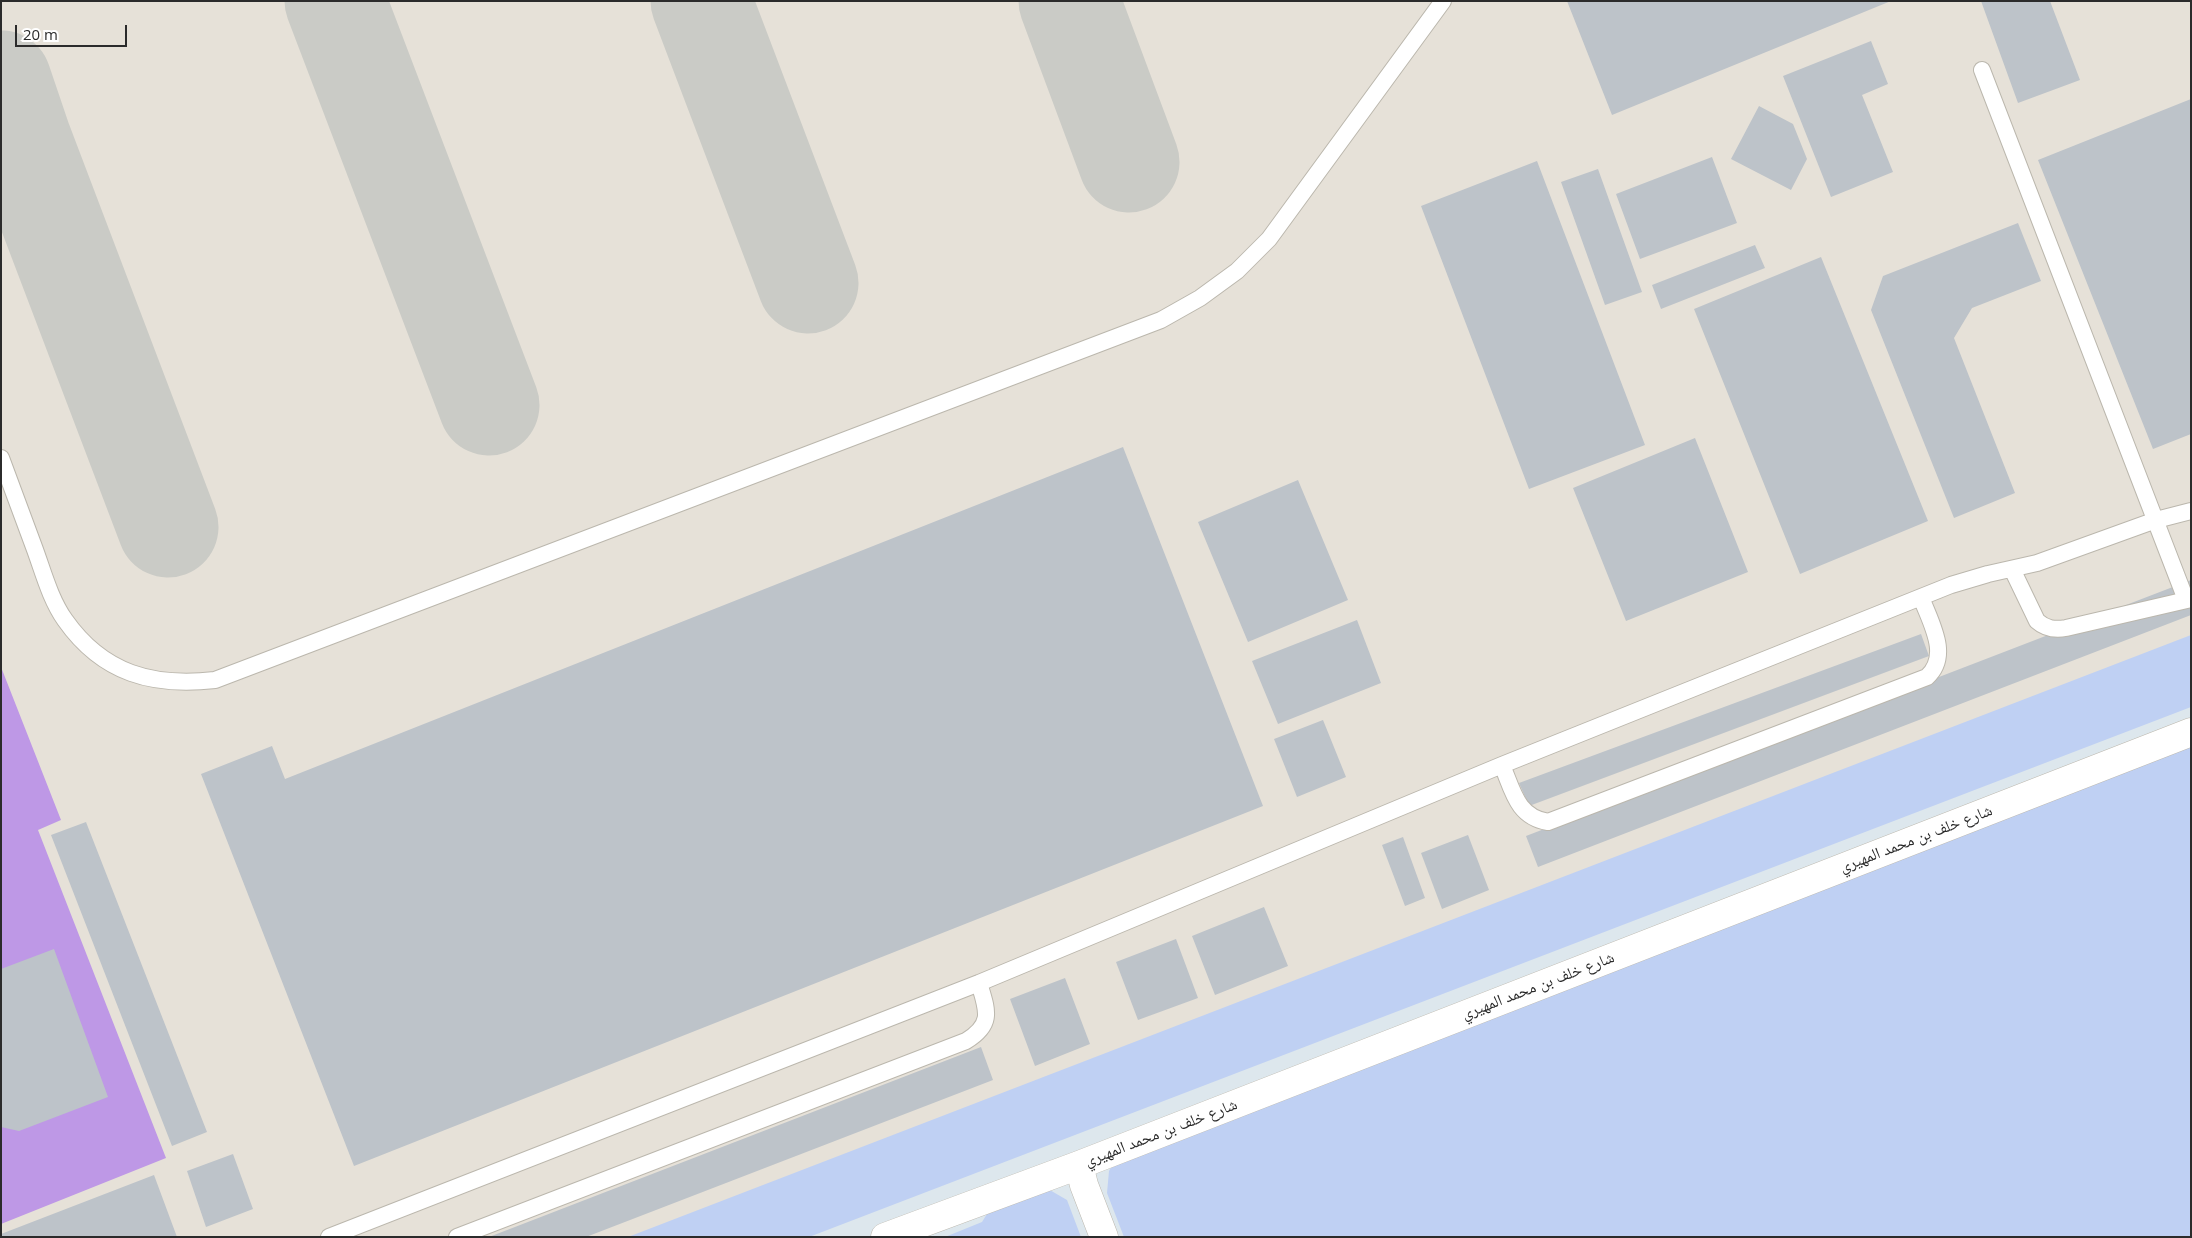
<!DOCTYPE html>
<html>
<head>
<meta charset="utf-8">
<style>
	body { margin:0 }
	#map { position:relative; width:2192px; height:1238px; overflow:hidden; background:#dde7ed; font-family:"Open Sans",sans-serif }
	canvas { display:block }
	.frame { position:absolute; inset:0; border:2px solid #2b2b2b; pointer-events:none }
	.scale { position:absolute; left:15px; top:25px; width:112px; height:22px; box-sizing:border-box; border:2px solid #2b2b2b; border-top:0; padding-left:6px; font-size:15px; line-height:18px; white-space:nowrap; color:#2b2b2b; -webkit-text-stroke:4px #fff; paint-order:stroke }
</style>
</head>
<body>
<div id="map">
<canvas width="2192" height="1238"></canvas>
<div class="frame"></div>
<div class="scale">20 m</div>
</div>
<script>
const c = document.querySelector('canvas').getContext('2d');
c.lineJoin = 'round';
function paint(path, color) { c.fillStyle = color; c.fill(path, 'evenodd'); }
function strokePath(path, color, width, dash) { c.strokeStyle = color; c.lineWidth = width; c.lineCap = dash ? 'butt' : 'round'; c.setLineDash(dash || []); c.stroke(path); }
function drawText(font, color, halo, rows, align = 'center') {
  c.font = font + ' "Open Sans","Noto Naskh Arabic",sans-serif'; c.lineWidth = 4.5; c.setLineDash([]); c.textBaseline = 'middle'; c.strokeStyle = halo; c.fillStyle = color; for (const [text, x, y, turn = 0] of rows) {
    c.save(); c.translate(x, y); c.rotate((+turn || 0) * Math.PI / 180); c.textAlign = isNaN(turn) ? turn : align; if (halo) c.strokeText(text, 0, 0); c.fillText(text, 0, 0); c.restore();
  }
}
paint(new Path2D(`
	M1,1H2191V637L631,1237H1Z`), '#e6e1d8');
paint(new Path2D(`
	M1,667L61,820L38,830L166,1158L1,1224Z`), '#be98e6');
paint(new Path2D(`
	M2191,635V707L809,1237H628Z
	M2191,739V1237H1124L1107,1193L1109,1171L1122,1149Z
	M1048,1189L1067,1200L1081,1237H945L982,1222L995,1201Z`), '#bfd0f3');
strokePath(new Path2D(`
	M335,1L489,405
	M701,1L808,283
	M1069,1L1129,162
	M1,81L21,140L168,527`), '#cacbc6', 101);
paint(new Path2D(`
	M1567,1H1891L1612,115Z
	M1981,1H2050L2080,80L2018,103Z
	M1871,41L1888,84L1862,95L1893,172L1831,197L1783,76Z
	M2191,99V434L2153,449L2038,160Z
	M1759,106L1793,124L1807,159L1791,190L1731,159Z
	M1712,157L1737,223L1640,259L1616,194Z
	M1537,161L1645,445L1529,489L1421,206Z
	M1598,169L1642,292L1605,305L1561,182Z
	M2018,223L2041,281L1972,308L1954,338L2015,493L1954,518L1871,310L1883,276Z
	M1755,245L1765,268L1661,309L1652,285Z
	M1821,257L1928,521L1800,574L1694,309Z
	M1695,438L1748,572L1626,621L1573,488Z
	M1123,447L1263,806L354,1166L201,774L272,746L285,779Z
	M1298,480L1348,600L1248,642L1198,522Z
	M2191,580V615L1538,867L1526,836Z
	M1357,620L1381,683L1278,724L1252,661Z
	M1921,634L1929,656L1529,806L1519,783Z
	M1323,720L1346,777L1297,797L1274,739Z
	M86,822L207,1132L172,1146L51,835Z
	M1468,835L1489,890L1442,909L1421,853Z
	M1403,837L1425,898L1405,906L1382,845Z
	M1264,907L1288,966L1215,995L1192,936Z
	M1176,939L1198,998L1138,1020L1116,962Z
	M54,949L108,1097L19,1131L1,1127V969Z
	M1065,978L1090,1044L1035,1066L1010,999Z
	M981,1047L993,1080L586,1237H489Z
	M233,1154L253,1209L206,1227L187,1171Z
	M154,1175L177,1237H1V1234Z`), '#bdc3c9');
const service = new Path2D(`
	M1982,70L2186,600
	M1,458C12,487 23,517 34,547C43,571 50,599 65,620C103,674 153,687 215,680L1161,320L1200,298L1237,271L1269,239L1443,1
	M2012,569L2037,621C2046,629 2055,630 2066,628L2191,599
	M1502,765C1513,791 1517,817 1548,822L1927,677C1951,655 1930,622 1921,597
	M329,1237L979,983L1502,765L1951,585L1988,574L2037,563L2156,520L2191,511
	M457,1237L966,1041C994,1024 987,1010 979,983`);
const minor = new Path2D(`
	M1079,1165L1084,1185L1104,1237
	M885,1237L1079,1165L2191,732`);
strokePath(service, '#bbb7ad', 18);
strokePath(minor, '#bbb7ad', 29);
strokePath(service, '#fff', 16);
strokePath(minor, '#fff', 28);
drawText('16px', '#2b2b2b', '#fff', [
	["شارع خلف بن محمد المهيري",1916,839,-21],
	["شارع خلف بن محمد المهيري",1538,986,-21],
	["شارع خلف بن محمد المهيري",1161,1133,-21]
]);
</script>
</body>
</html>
